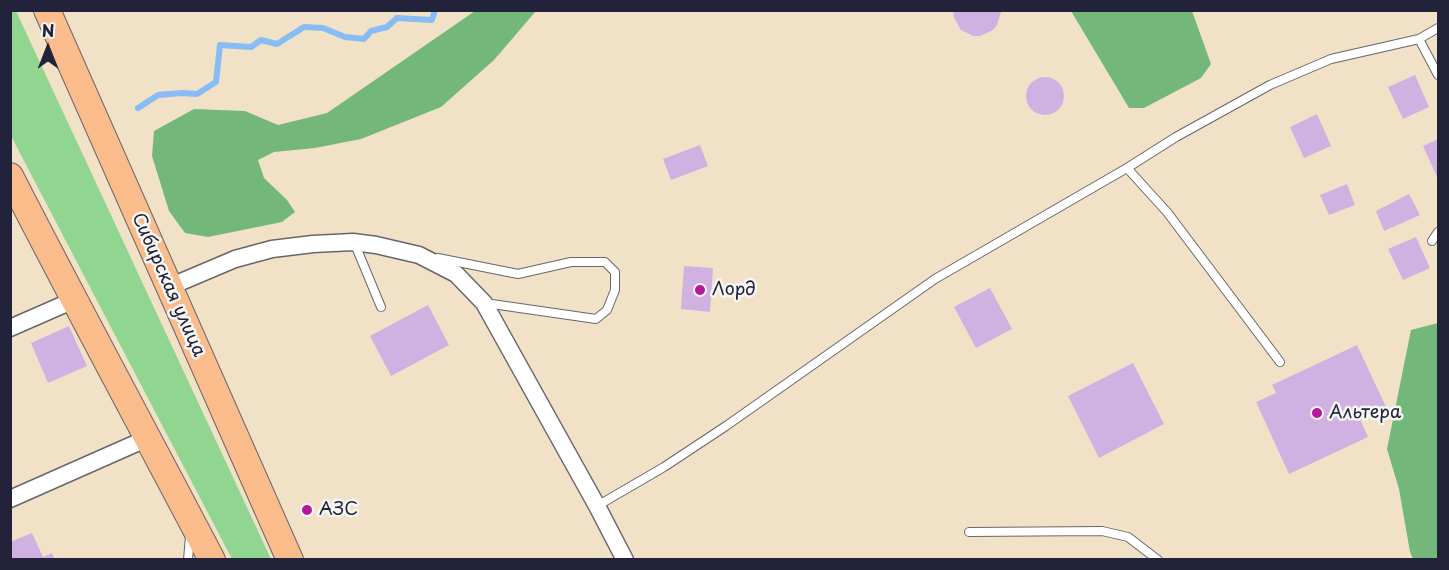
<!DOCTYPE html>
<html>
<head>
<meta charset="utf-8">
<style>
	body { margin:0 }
	#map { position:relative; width:1449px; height:570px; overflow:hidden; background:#f1e2c7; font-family:"Playpen Sans",sans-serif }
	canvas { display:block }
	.frame { position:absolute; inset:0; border:12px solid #22223b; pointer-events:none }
	.north { position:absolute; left:18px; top:18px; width:60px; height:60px; -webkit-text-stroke:4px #f6f6f2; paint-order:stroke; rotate:0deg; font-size:16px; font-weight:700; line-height:24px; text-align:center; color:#22223b }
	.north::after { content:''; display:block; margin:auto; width:21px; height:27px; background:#22223b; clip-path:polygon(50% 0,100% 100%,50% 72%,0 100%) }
</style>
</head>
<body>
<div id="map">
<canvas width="1449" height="570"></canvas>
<div class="frame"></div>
<div class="north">N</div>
</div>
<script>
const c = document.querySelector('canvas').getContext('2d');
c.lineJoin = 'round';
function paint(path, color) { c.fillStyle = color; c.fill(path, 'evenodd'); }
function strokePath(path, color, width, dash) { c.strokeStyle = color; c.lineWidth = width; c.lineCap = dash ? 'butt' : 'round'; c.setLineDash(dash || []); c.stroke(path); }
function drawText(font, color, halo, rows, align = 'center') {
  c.font = font + ' "Playpen Sans",sans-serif'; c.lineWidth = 5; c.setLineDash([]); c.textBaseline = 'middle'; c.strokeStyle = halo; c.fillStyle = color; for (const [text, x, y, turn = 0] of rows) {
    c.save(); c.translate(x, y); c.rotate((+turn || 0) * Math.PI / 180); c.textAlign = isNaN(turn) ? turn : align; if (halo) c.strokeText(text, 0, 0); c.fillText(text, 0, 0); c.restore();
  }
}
paint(new Path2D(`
	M10,11H16L271,559H232L11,136Z`), '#90d690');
paint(new Path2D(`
	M475,11H536L494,60L441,107L361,139L315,148L274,152L258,160L264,178L287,200L295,212L282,222L208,237L185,233L169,211L152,156L154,131L194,109L245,111L278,125L327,113Z
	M1071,11H1192L1211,64L1201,78L1144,108H1129Z
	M1438,323V559H1413L1410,552L1399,489L1387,449L1411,330Z`), '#74b77a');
strokePath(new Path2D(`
	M138,108L158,95L182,93L197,94L216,82L220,45L251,47L261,40L277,44L304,27L323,28L345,37L364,39L371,31L387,27L397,18L432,20L435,10`), '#87bcf5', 6);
paint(new Path2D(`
	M953,10H1000L1001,12L997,25L993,30L980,36H973L961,30L954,18Z
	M1415,75L1429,107L1403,119L1388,87Z
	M1026 96a19 19 0 1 1 38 0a19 19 0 1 1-38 0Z
	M1317,114L1331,146L1304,158L1290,127Z
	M1438,139V179L1423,146Z
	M700,145L708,166L671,180L663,159Z
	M1347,184L1355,205L1329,215L1320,195Z
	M1409,194L1420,215L1384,231L1376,211Z
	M1416,237L1430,268L1403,280L1388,249Z
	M684,266L713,268L710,312L681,309Z
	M990,288L1012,329L976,348L954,307Z
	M428,305L449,345L391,376L370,336Z
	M69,326L87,366L48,383L31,343Z
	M1357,345L1386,407L1360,419L1368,437L1289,474L1256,402L1276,393L1272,385Z
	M1133,363L1164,424L1099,458L1068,396Z
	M32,533L43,557L52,553L55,560H10V542Z`), '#d1b1e2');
const service = new Path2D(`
	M1419,39L1438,75
	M1127,168L1167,212L1280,362
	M1432,241L1438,232
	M354,242L381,307
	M438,258L518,274L571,262H605L615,272V290L607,310L596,319L485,303
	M597,506L664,467L726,426L935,279L1127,168L1176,137L1270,85L1331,59L1419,39L1438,28
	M969,532L1102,531L1128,537L1158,560
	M188,560L190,536`);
const minor = new Path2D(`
	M169,287L235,259L272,249L313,244L353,242L376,245L419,255L456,274L484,303L597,506L625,560
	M10,328L74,300
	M10,499L148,438`);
const primary = new Path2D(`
	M47,10L290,560
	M10,176C76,305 145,432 212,560`);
strokePath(service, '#6a656c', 10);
strokePath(minor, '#6a656c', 19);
strokePath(primary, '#6a656c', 28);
strokePath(service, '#fff', 8);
strokePath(minor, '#fff', 16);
strokePath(primary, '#fabc8b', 26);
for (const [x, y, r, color] of [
	[700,290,6,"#b5179e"],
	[1317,413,6,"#b5179e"],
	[307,510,6,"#b5179e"]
]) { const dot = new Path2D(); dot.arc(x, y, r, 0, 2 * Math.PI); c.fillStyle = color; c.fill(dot); strokePath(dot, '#f6f6f2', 2); }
drawText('18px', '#22223b', '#f6f6f2', [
	["Сибирская улица",168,285,66]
]);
drawText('18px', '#22223b', '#f6f6f2', [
	["Лорд",712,290],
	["Альтера",1329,413],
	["АЗС",319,510]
], 'left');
</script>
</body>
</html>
